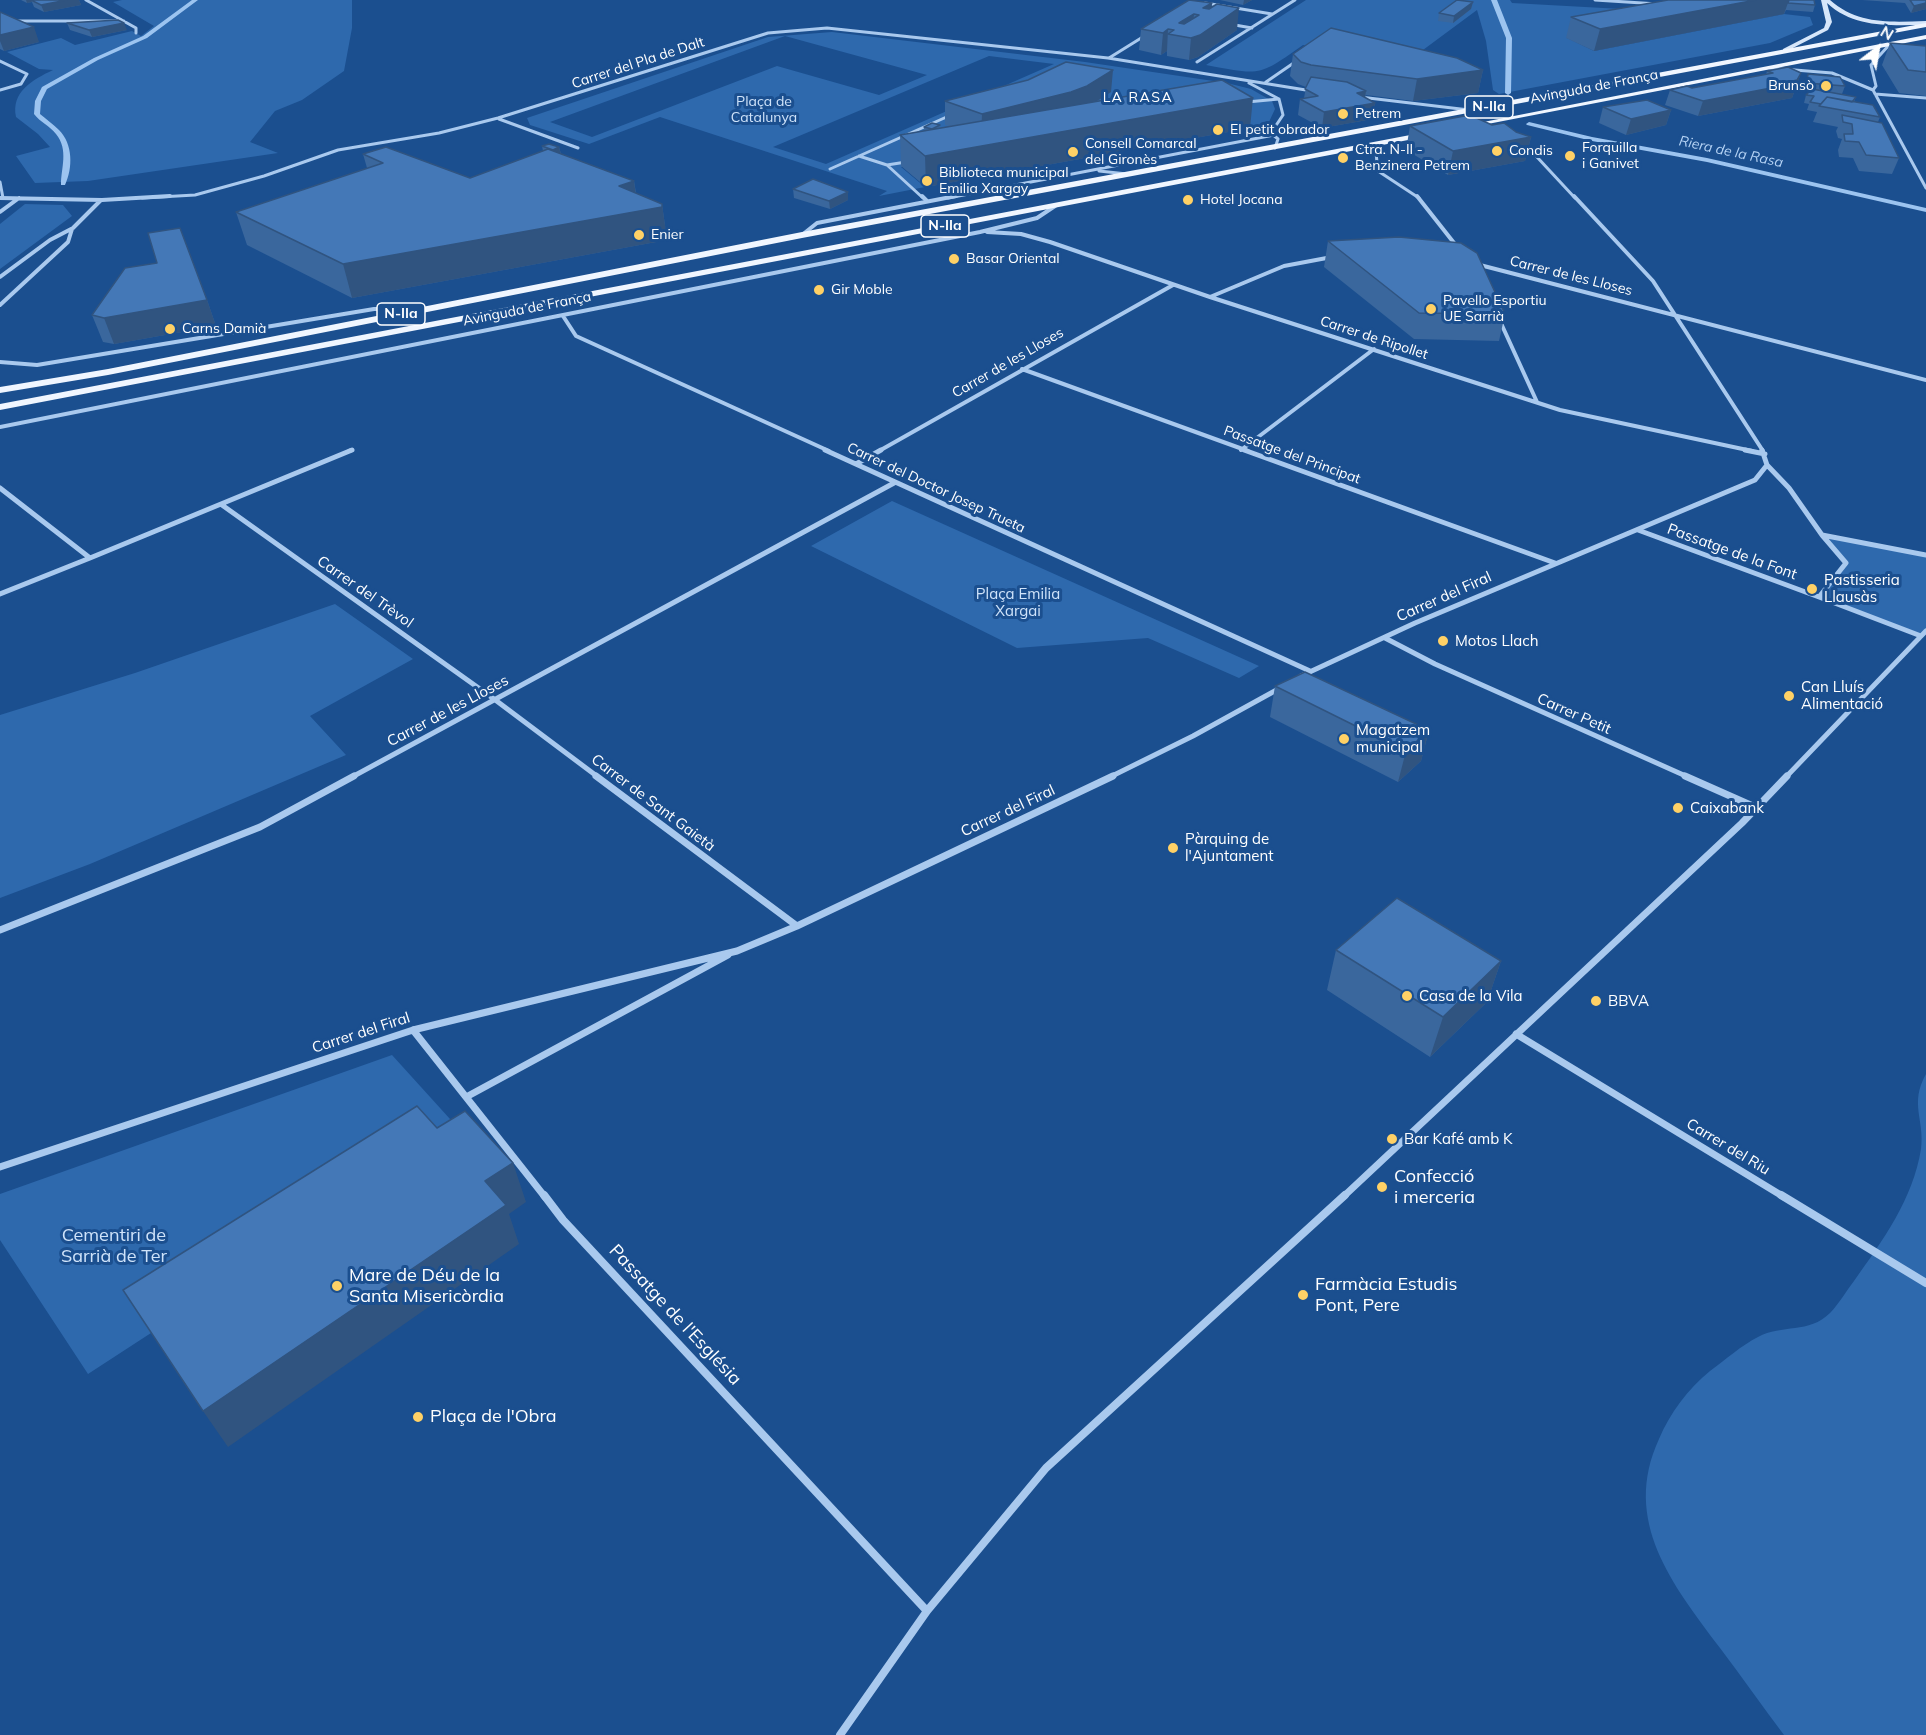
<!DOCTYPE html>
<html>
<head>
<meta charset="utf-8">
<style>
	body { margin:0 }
	#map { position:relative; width:1926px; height:1735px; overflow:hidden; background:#1b4f8f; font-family:Mulish,sans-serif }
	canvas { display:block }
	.north { position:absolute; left:1848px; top:18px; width:60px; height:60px; -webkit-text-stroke:4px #1b4f8f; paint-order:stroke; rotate:31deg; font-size:16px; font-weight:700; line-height:24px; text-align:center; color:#fff }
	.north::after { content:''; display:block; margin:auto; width:21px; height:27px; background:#fff; clip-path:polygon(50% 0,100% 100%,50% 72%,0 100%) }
</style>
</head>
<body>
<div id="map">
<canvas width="1926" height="1735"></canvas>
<div class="north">N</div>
</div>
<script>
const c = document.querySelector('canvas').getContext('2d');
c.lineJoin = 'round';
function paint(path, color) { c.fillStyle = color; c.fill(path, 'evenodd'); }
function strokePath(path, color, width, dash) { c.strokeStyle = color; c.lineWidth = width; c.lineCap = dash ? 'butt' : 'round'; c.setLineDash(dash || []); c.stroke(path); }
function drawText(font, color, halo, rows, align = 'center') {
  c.font = font + ' Mulish,sans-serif'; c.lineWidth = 6; c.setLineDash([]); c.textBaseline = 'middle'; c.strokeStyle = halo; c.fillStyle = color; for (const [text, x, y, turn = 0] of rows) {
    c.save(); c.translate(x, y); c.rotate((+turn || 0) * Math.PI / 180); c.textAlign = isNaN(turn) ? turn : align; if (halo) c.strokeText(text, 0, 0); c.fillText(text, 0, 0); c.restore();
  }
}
paint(new Path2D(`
	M122,0H352V28L344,71L302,100L275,111L250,142L278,153L88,181L35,183L16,156L50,147L38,134L16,117C11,92 32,80 53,70L39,69L7,52L61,38L75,45L132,31L141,36L154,26L113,2Z
	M1306,0H1510L1512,3L1640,10L1728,3L1739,7L1567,38L1594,51L1784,14L1810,17L1813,25L1770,43L1499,94L1493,90L1486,41L1477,10L1400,67L1303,45C1258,77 1261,75 1206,65Z
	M832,32L1085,62L1227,83L1251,89L1272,101L1275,109L1268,124L1250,128L901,167L925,187L879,196L887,191L660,117L589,144L530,125L527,118L768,37ZM785,36L927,75L879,95L777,66L592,137L550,122ZM989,56L1054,64L826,164L773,147Z
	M25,204L63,205L72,216L0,269V224Z
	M892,501L1259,666L1239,678L1148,638L1017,648L811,546Z
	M1822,535L1926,555V631L1921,636L1819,597L1846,563Z
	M335,604L413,659L310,716L346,755L90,864L0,898V715L135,673Z
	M392,1055L479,1151L151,1333L88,1374L0,1240V1194Z
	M1926,1074V1735H1784C1762,1706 1742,1677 1720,1648C1673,1585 1621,1521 1659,1439C1670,1413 1688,1389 1710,1371C1725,1360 1742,1345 1758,1337C1782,1324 1809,1334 1830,1313C1839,1304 1846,1291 1854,1281C1883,1240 1913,1199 1921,1149C1925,1120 1909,1104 1926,1074Z`), '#2e69ad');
paint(new Path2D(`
	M192,0H198L147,38L98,60L47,89L41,101L40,114C46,119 53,124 59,130C73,144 73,168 65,185H61C61,168 69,150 56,134C50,126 40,122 34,114L35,101L42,87L94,58L143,36Z
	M1491,0H1497L1512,38L1511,93L1508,95L1505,93L1506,38Z
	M1529,122L1592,137L1707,158L1926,208V212L1707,162L1592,141L1527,125L1526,124Z`), '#9cc4f0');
strokePath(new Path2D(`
	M86,0L136,28V33
	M1595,0L1658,4
	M1205,3L1272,14
	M0,21H124
	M1229,24L1252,28
	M1109,58L1146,35
	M0,61L27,74L21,84L0,90
	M1197,62L1295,0
	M1770,68L1832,73L1873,90L1926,188
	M1266,82L1298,60
	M1249,83L1279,99L1283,115L1271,133L1278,139L1275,148
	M1873,90L1876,86L1871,65L1890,44
	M1875,94L1926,98
	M1360,97L1469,110
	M1247,102L1279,99
	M499,119L578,148
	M1524,143L1575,198
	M1375,144L1378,171L1419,198
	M859,156L887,165L923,198
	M887,165L906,162
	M830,169L951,115
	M1099,171L1127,174
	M0,182L3,198
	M142,198L195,195L264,176L338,150L439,133L498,118L768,33L827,28L1108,58L1312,91
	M948,198L1274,135`), '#a9c9ee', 3);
strokePath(new Path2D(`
	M922,196L927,201
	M1417,196L1458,248
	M1574,196L1653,281L1763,451
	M0,198L102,200L170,196
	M0,212L19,198
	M987,232L1021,234L1050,242L1210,297L1560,410L1752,451
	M802,235L817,223L956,196
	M1476,264L1926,380
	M0,277L50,240L73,228L101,200
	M1210,297L1284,266L1332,257
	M0,305L68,242L72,229
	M563,316L576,336L829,451
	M1500,321L1537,402
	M0,362L37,365L374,309H420
	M1022,369L1248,451
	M0,427L980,232L1037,218L1055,206
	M1241,450L1374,349
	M349,451L352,450
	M879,451L1173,285`), '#a9c9ee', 4);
strokePath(new Path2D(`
	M825,450L1310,671
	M1244,450L1555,563
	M1745,450L1765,454
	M856,464L881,450
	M1767,465L1789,488L1822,535
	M0,488L90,558L352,450
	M222,505L494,699L598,777
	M1638,530L1819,597
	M0,594L90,558
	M1921,636L1819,597L1846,563L1822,535L1926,555
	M1385,638L1435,664L1688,777
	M1301,676L1415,623L1755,480L1767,465L1762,450
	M352,777L894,483
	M1110,777L1193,736L1282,687
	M1786,777L1926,631`), '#a9c9ee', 5);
strokePath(new Path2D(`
	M596,776L797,926
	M1685,776L1755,807
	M0,930L260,827L354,776
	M413,1030L545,1197
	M1516,1034L1784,1197
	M468,1096L728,955
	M0,1167L413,1030L737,951L797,926L1113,776
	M1343,1197L1742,823L1787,776`), '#a9c9ee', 7);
strokePath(new Path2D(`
	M544,1195L563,1220L927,1611
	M1781,1195L1926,1283
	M840,1735L927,1611L1046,1468L1345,1195`), '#a9c9ee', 8);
paint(new Path2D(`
	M1821,0H1830C1858,25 1891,22 1926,21V25C1891,25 1855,29 1827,3L1832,22L1828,30L1787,51H1783V49L1824,28L1826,22Z`), '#d6e6fa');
paint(new Path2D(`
	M1926,23V27L802,238L108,375L0,393V387L108,369L802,232Z
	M1926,35V39L1467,128L1463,126Z
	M1426,132H1429V136L0,410V404Z`), '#f0f6ff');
paint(new Path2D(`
	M21,0H79L81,5L44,12L34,7L32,2L27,3Z
	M1220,0H1252L1243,5Z
	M1814,0L1815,5L1813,12L1786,10L1784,14L1594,51L1566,38L1571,17Z
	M1862,0H1926V9L1911,13L1905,3Z
	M1473,2L1471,9L1453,23L1438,21L1439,13Z
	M1212,3L1211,8L1237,30L1198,57L1189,60L1167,56V51L1161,55L1139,50L1141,29Z
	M0,12L39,42L4,51L0,49Z
	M67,23L127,30L92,37L70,30Z
	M1890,43L1926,46V96L1899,93L1882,65Z
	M1293,54L1483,70L1478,93L1413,101L1366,95L1365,97L1375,103L1373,119L1322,128L1298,115L1300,99L1304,98L1306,87L1298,84L1290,76Z
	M1767,71L1801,73L1792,98L1698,116L1665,105L1670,90L1692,88L1766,75Z
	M1808,74L1845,86L1842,94L1856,97L1854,102L1880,117L1878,122L1899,158L1892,174L1859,171L1853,158L1839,157L1838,150L1842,139L1838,138L1836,131L1838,127L1813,122L1817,112L1807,110L1809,104L1804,103L1806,95L1810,91H1804L1806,82Z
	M1111,92L1098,101L1250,128L926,187L901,166L900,135L924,131V127L940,125V128L949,126L945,125V101Z
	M1603,107L1671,110L1666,125L1626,135L1599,123Z
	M1492,125L1531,137L1525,161L1448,175L1406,150L1410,126Z
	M542,146L559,147L561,154L634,181L636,193L662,204L667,240L352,298L247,245L236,212L367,168L363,154L470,178L543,151Z
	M793,189L848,192V200L830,209L794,198Z
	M1328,241L1505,314L1499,341L1414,339L1324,267Z
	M207,300L216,326L114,344L103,342L92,315Z
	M1275,686L1429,730L1421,761L1398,782L1270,717Z
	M1336,950L1501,961L1487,1002L1430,1057L1327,990Z`), '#3a679d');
paint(new Path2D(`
	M26,0H31L32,2L27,3Z
	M67,0H79L81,5L44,12L41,5Z
	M1244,0H1252L1243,5Z
	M1756,0H1789L1784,14L1594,51L1600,29Z
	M1473,2L1471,9L1453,23L1454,16Z
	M1212,3L1210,25L1203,8Z
	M1926,3V9L1911,13L1914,6Z
	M1239,8L1237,30L1198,57L1189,60L1191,38Z
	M1194,14L1192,36L1179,23Z
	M124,23L127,30L92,37L89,30Z
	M34,27L39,42L4,51L0,41V35Z
	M1168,29L1167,51L1161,55L1163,33Z
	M1113,70L1111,92L1086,108L981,138L982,114Z
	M1483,70L1478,93L1413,101L1417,79Z
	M1801,73L1792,98L1698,116L1703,101Z
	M1366,91L1364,105L1375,103L1373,119L1322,128L1324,112L1357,93Z
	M1253,98L1250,128L926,187L925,156Z
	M1671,110L1666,125L1626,135L1631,119Z
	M1531,137L1525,161L1448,175L1453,151Z
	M559,147L561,155L554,158L553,150Z
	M634,181L638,212L662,204L667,240L352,298L343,264L619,186Z
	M848,192V200L830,209L829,201Z
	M207,300L216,326L114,344L104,318Z
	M1429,730L1421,761L1398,782L1406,751Z
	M1501,961L1487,1002L1430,1057L1443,1017Z
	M513,1163L526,1202L509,1214L519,1244L228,1447L203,1411L485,1181Z`), '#305480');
const building = new Path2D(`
	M31,0H67L41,5Z
	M1189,0L1212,3L1203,8L1209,9L1217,4L1239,8L1200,35L1191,38L1168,34L1174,30L1168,29L1163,33L1141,29ZM1194,14L1199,15L1184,24L1179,23Z
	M1457,0L1473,2L1454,16L1439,13Z
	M1668,0H1756L1600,29L1571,17Z
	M1789,0H1814L1815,5L1788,3Z
	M1910,0H1926V3L1914,6Z
	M0,12L34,27L0,35Z
	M118,20L124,23L89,30L67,23Z
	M1331,28L1457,58L1483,70L1417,79L1311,65L1301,62L1293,54Z
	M1890,43L1926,46V72L1908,70Z
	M1066,62L1113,70L1087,86L1071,92L982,114L945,101L1028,80Z
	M1788,67L1801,73L1797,80L1793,81L1797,83L1703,101L1670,90L1687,86L1692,88L1773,73L1767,71Z
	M1808,74L1840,77L1845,86L1807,83Z
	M1311,77L1347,82L1366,91L1357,93L1375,103L1324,112L1300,99L1318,96L1305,89Z
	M1222,80L1253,98L925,156L900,135Z
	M1812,89L1856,97L1852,102L1827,97L1821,104L1810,102L1814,96L1806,95Z
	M1827,97L1873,105L1880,117L1819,106Z
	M1647,100L1671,110L1631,119L1603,107Z
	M1470,115L1492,125L1504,123L1516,132L1531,137L1453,151L1410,126Z
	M1842,115L1882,123L1899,158L1866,155L1859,142L1845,141L1844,134H1853L1852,124L1843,122Z
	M932,123L940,125L932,129L924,127Z
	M549,144L559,147L553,150L542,146Z
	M386,147L470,178L548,149L634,181L619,186L662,204V207L343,264L236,212L383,163L363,154Z
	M813,179L848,192L829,201L793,189Z
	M180,228L207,300L104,318L92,315L125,268L157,263L148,233Z
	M1399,237L1461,243L1477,253L1505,314L1419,313L1328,241Z
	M1305,672L1429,730L1406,751L1275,686Z
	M1397,898L1501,961L1443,1017L1336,950Z
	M417,1106L437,1128L465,1111L513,1163L485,1181L506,1205L203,1411L123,1290Z`);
paint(building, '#4478b7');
strokePath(building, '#305480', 1.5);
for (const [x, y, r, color] of [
	[1826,86,6,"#ffd166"],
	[1343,114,6,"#ffd166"],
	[1218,130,6,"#ffd166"],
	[1497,151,6,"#ffd166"],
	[1073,152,6,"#ffd166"],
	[1570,156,6,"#ffd166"],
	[1343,158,6,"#ffd166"],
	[927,181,6,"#ffd166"],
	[1188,200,6,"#ffd166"],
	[639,235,6,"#ffd166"],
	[954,259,6,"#ffd166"],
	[819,290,6,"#ffd166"],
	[1431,309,6,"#ffd166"],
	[170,329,6,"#ffd166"],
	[1812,589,6,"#ffd166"],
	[1443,641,6,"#ffd166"],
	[1789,696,6,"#ffd166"],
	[1344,739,6,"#ffd166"],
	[1678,808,6,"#ffd166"],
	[1173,848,6,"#ffd166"],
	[1407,996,6,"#ffd166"],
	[1596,1001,6,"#ffd166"],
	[1392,1139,6,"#ffd166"],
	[1382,1187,6,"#ffd166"],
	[337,1286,6,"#ffd166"],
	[1303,1295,6,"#ffd166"],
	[418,1417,6,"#ffd166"]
]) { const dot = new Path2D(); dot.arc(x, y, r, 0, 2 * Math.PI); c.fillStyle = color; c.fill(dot); strokePath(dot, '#1b4f8f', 2); }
drawText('14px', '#fff', '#1b4f8f', [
	["Carrer del Pla de Dalt",638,63,-18],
	["Avinguda de França",1594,87,-11],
	["Carrer de les Lloses",1571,276,14],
	["Avinguda de França",527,309,-11],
	["Carrer de Ripollet",1374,338,18],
	["Carrer de les Lloses",1008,363,-30],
	["Passatge del Principat",1292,455,20],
	["Carrer del Doctor Josep Trueta",936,488,25]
]);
drawText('14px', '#fff', '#1b4f8f', [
	["Brunsò",1814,86,"right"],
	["Petrem",1355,114],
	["El petit obrador",1230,130],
	["Consell Comarcal",1085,144],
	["del Gironès",1085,160],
	["Forquilla",1582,148],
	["i Ganivet",1582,164],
	["Ctra. N-II -",1355,150],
	["Benzinera Petrem",1355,166],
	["Condis",1509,151],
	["Biblioteca municipal",939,173],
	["Emilia Xargay",939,189],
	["Hotel Jocana",1200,200],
	["Enier",651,235],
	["Basar Oriental",966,259],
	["Gir Moble",831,290],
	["Pavello Esportiu",1443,301],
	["UE Sarrià",1443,317],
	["Carns Damià",182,329]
], 'left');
c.letterSpacing = '1.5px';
drawText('14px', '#fff', '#1b4f8f', [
	["LA RASA",1138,98]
]);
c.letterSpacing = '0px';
drawText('14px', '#cfe3fa', '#1b4f8f', [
	["Plaça de",764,102],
	["Catalunya",764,118]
]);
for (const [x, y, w] of [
	[1489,107,48],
	[945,226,48],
	[401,314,48]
]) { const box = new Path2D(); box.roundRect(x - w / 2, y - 11, w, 22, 4.5); c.fillStyle = '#1b4f8f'; c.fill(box); strokePath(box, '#fff', 1.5); }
drawText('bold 14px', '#fff', null, [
	["N-IIa",1489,107],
	["N-IIa",945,226],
	["N-IIa",401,314]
]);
drawText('italic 14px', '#b5d3f5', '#1b4f8f', [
	["Riera de la Rasa",1731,152,12]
]);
drawText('15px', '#fff', '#1b4f8f', [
	["Passatge de la Font",1732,552,20],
	["Carrer del Trèvol",365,592,35],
	["Carrer del Firal",1444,597,-24],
	["Carrer de les Lloses",448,711,-28],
	["Carrer Petit",1574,714,24],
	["Carrer de Sant Gaietà",653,803,37],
	["Carrer del Firal",1008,811,-25],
	["Carrer del Firal",361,1033,-18],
	["Carrer del Riu",1728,1147,31]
]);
drawText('15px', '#fff', '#1b4f8f', [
	["Pastisseria",1824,580],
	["Llausàs",1824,597],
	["Motos Llach",1455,641],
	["Can Lluís",1801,687],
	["Alimentació",1801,704],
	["Magatzem",1356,730],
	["municipal",1356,747],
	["Caixabank",1690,808],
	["Pàrquing de",1185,839],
	["l'Ajuntament",1185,856],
	["Casa de la Vila",1419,996],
	["BBVA",1608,1001],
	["Bar Kafé amb K",1404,1139]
], 'left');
drawText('15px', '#cfe3fa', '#1b4f8f', [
	["Plaça Emilia",1018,594],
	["Xargai",1018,611]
]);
drawText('18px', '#fff', '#1b4f8f', [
	["Confecció",1394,1177],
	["i merceria",1394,1198],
	["Mare de Déu de la",349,1276],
	["Santa Misericòrdia",349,1297],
	["Farmàcia Estudis",1315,1285],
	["Pont, Pere",1315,1306],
	["Plaça de l'Obra",430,1417]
], 'left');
drawText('18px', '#cfe3fa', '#1b4f8f', [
	["Cementiri de",114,1236],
	["Sarrià de Ter",114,1257]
]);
drawText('18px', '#fff', '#1b4f8f', [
	["Passatge de l'Església",675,1315,47]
]);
</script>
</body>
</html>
